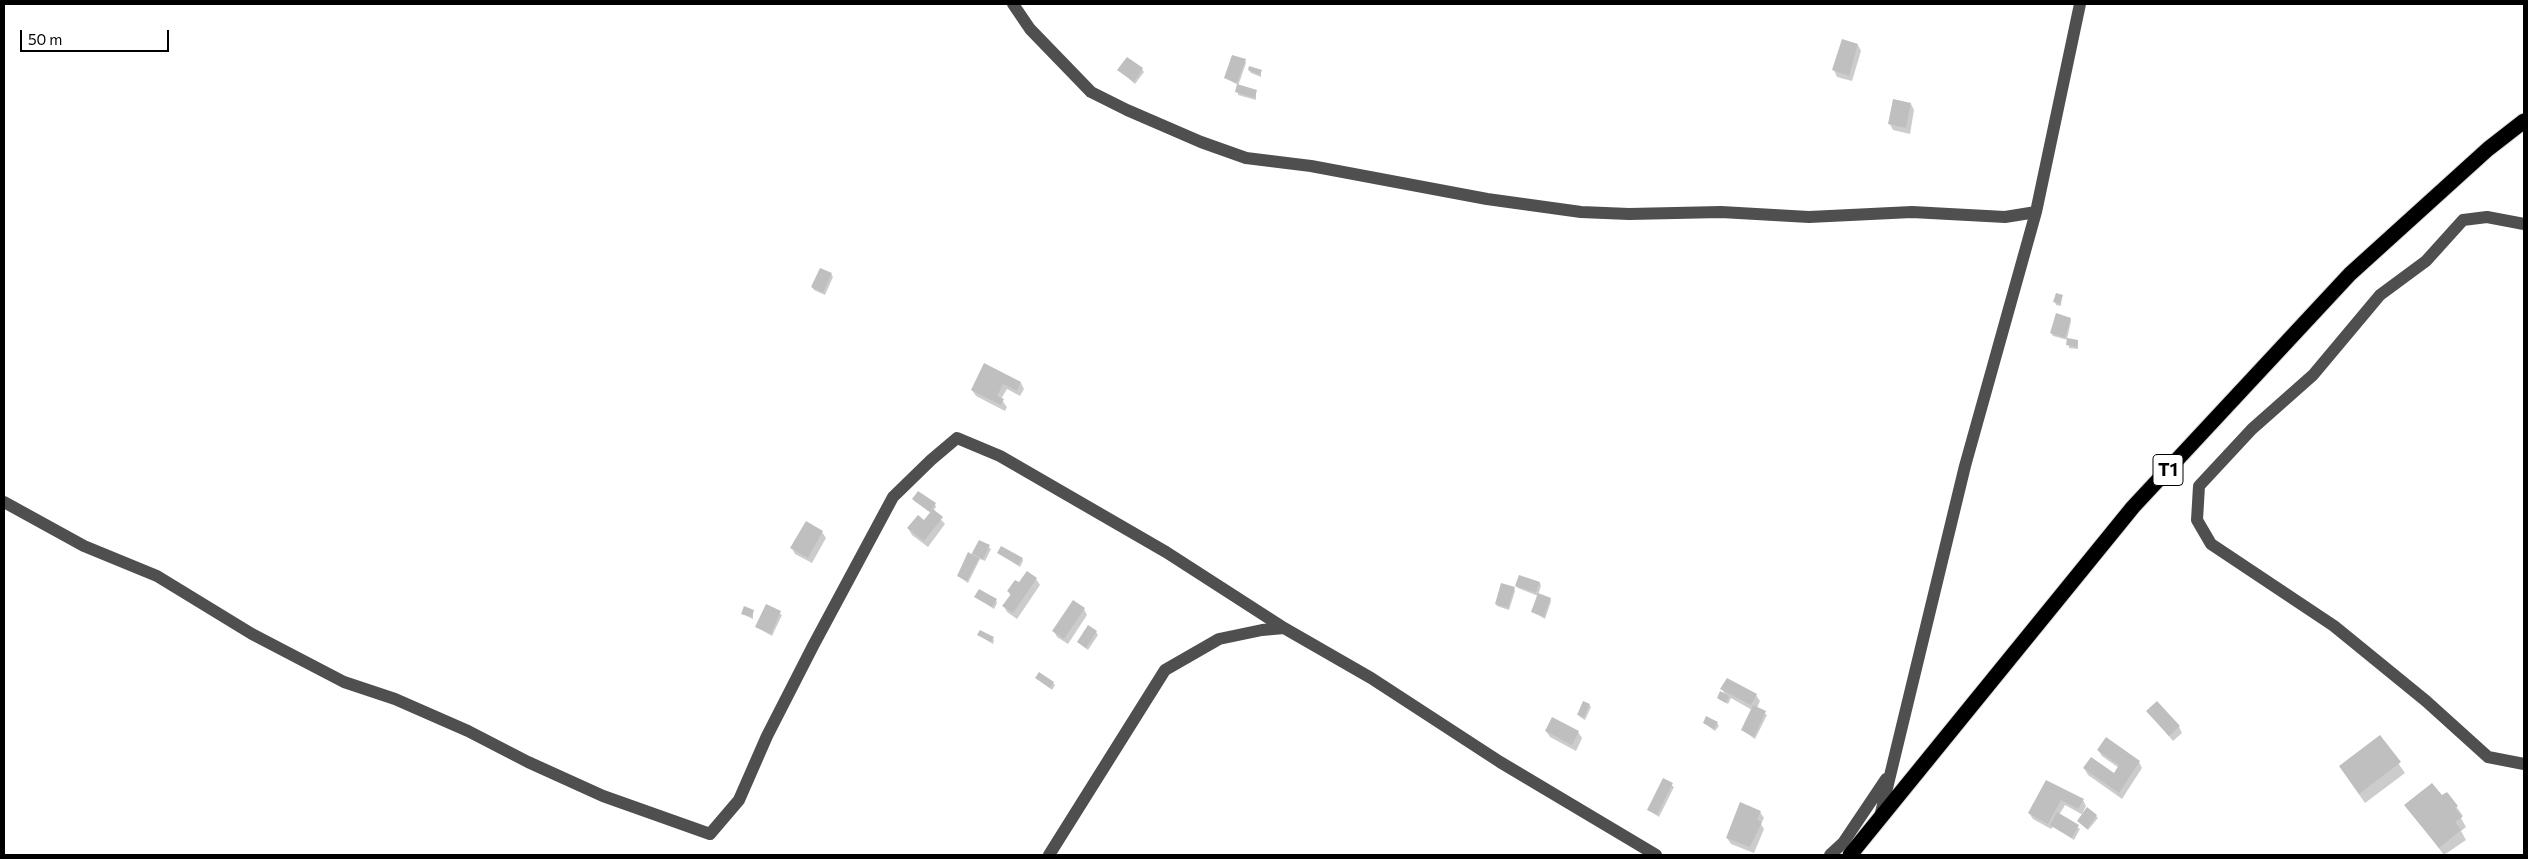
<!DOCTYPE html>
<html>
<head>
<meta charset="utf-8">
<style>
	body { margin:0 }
	#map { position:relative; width:2528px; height:859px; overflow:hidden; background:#fff; font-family:Commissioner,sans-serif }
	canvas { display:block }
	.frame { position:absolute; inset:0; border:5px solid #000; pointer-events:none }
	.scale { position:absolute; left:20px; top:30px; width:149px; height:22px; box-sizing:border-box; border:2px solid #000; border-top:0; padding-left:6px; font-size:15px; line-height:18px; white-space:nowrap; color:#000; -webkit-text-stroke:4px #fff; paint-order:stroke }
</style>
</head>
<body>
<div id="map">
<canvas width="2528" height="859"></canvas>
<div class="frame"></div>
<div class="scale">50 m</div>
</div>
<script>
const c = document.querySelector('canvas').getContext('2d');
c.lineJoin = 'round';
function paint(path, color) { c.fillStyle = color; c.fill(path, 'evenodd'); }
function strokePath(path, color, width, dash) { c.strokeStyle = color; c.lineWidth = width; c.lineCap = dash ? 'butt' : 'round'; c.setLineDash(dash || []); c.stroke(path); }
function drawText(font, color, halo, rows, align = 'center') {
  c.font = font + ' Commissioner,sans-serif'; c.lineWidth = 4.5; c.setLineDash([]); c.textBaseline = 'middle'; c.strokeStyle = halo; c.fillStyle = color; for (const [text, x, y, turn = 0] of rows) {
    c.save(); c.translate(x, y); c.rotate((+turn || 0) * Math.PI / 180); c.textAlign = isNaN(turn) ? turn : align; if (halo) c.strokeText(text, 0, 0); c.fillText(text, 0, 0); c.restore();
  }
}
paint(new Path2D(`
	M1858,45L1861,51L1852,81L1837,77L1834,70Z
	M1245,60L1246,63L1238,86L1256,91V100L1238,95V85L1225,78Z
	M1142,69L1144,72L1135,84L1119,70Z
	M1249,70L1261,71V77L1251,73Z
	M1911,104L1914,110L1910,134L1893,130L1890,124Z
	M831,274L833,277L825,295L814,290L812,287Z
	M2062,296L2061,306L2056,305L2055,302Z
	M2070,319L2071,321L2067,339L2078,341V349L2069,348L2068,340L2053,336L2051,333Z
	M985,364L1021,383L1024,389L1020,396L1007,389L1001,399L1007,407L1005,411L976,396L972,390Z
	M913,500L935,504L936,507L933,511L945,524L928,547L912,535L908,528L924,522L931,513Z
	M822,532L826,538L812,563L795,554L792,548Z
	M980,541L991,549L985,561L980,559L968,583L958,576Z
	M998,553L1022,558L1023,561L1020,567Z
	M1027,572L1036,579L1040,585L1017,619L1007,612L1004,606L1011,596L1008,591L1019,584Z
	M1520,576L1540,583L1541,586L1538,595L1550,599L1551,601L1545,619L1533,612L1538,596L1518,588L1516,586Z
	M1514,588L1515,591L1509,610L1497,606L1496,604Z
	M975,597L996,600L997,603L994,609Z
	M766,606L782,615L772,636L756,627Z
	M1084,609L1087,615L1068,644L1057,637L1054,631Z
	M753,611V619L742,614Z
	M1096,632L1098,635L1088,650L1080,644L1078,642Z
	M978,635L993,638L994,641L993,644Z
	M1036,678L1053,683L1055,685L1052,690Z
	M1722,689L1756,695L1760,701L1757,708L1767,715L1755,739L1742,730L1752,710L1731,698L1728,704L1720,700L1718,698L1725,695Z
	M1589,705L1591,707L1585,720L1580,717L1579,715Z
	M2147,711L2179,727L2182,733L2173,741Z
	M1704,723H1717L1719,726L1715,731Z
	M1546,731L1578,732L1582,738L1576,751L1550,737Z
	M2380,737L2405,773L2365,803L2340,767Z
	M2098,750L2139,762L2142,768L2122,799L2088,775L2084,768L2114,775L2119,768L2102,756Z
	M1664,780L1674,787L1659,817L1649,810Z
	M2046,781L2083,800L2086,806L2082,814L2096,816L2098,818L2088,830L2078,821L2083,815L2065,805L2059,815L2080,829L2074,840L2053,827L2051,829L2033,819L2029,813Z
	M2447,793L2463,816L2461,818L2466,827L2461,831L2466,840L2444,855L2406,805L2442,797Z
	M1760,812L1764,818L1761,824L1764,829L1754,853L1731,844L1727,838Z`), '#0003');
paint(new Path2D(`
	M1842,39L1858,44L1849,76L1832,70Z
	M1232,55L1246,59L1237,83L1224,78Z
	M1127,57L1143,68L1134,82L1117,70Z
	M1249,66L1262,70L1260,75L1248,70Z
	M1237,84L1257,90L1255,98L1235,92Z
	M1893,99L1911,103L1906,128L1888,124Z
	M820,268L832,273L823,293L811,287Z
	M2056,293L2063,295L2060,304L2053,302Z
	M2056,313L2071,318L2065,338L2050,333Z
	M2067,338L2078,340L2077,347L2066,345Z
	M984,363L1021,382L1017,391L1003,384L997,396L1004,399L1001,405L971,390Z
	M918,491L936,503L930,512L912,499Z
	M933,509L943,517L924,541L907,528L918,515L924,520Z
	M806,521L823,531L808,558L790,548Z
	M979,540L990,545L983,559L972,553Z
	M1001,546L1023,558L1018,565L997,553Z
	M968,552L979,558L967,581L957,576Z
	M1027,571L1037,578L1013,613L1002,606L1011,594L1007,591L1015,580L1019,582Z
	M1519,575L1540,582L1536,593L1515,586Z
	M1501,583L1515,587L1508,608L1495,604Z
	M979,589L997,599L992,607L974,597Z
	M1538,593L1551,598L1544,617L1531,612Z
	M1073,600L1085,608L1064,639L1052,631Z
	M766,604L781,611L771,634L755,627Z
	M744,606L754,610L752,617L741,614Z
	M1088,625L1097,631L1086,648L1077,642Z
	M980,630L994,637L991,642L977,635Z
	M1039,672L1054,682L1050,688L1035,678Z
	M1727,678L1757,694L1751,705L1720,689Z
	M1720,691L1729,696L1726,703L1717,698Z
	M1583,701L1590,704L1584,717L1577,715Z
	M2157,701L2180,726L2169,736L2146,711Z
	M1753,705L1766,711L1754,737L1741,730Z
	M1706,716L1718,722L1714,729L1703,723Z
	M1552,717L1579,731L1572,745L1545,731Z
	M2380,735L2401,762L2359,794L2339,766Z
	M2106,737L2140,761L2119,793L2083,768L2091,757L2114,773L2119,765L2097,750Z
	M1663,778L1673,783L1657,815L1647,810Z
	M2046,780L2084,799L2078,809L2061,800L2048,824L2028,813Z
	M2432,783L2442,795L2447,792L2458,806L2455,808L2462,817L2455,822L2461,830L2439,848L2404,805Z
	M1740,802L1761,811L1757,820L1762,822L1750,847L1726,838Z
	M2087,807L2097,815L2087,829L2077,821Z
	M2057,812L2079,825L2072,838L2050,825Z`), '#bfbfbf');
const highway = new Path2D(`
	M1850,855L2133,507L2350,274L2488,149L2524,121`);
strokePath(highway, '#dbdbdb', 17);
strokePath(new Path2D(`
	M1013,4L1030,29L1091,92L1127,110L1201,142L1246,158L1311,166L1487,199L1581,212L1629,214L1721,212L1809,217L1912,212L2005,217L2036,212
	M2524,224L2487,217L2463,220L2426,261L2380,295L2313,375L2252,429L2199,486L2197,520L2211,544L2334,626L2426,701L2488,757L2524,764
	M4,502L84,546L157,576L252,634L344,682L395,699L468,731L528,762L603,796L710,834L739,800L767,736L813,646L893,497L931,460L957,438L1000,456L1166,552L1284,628L1371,678L1500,762L1656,855
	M1880,817L1965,466L2036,212L2080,4
	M1049,855L1165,670L1219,639L1262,630L1284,628
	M1830,855L1843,843L1886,779`), '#4f4f4f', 12);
strokePath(highway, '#000', 15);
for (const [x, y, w] of [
	[2168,470,30]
]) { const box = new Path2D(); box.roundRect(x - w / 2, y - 15.5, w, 31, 4); c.fillStyle = '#fff'; c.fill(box); strokePath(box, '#000', 1); }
drawText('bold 18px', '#000', null, [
	["T1",2168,470]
]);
</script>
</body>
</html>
